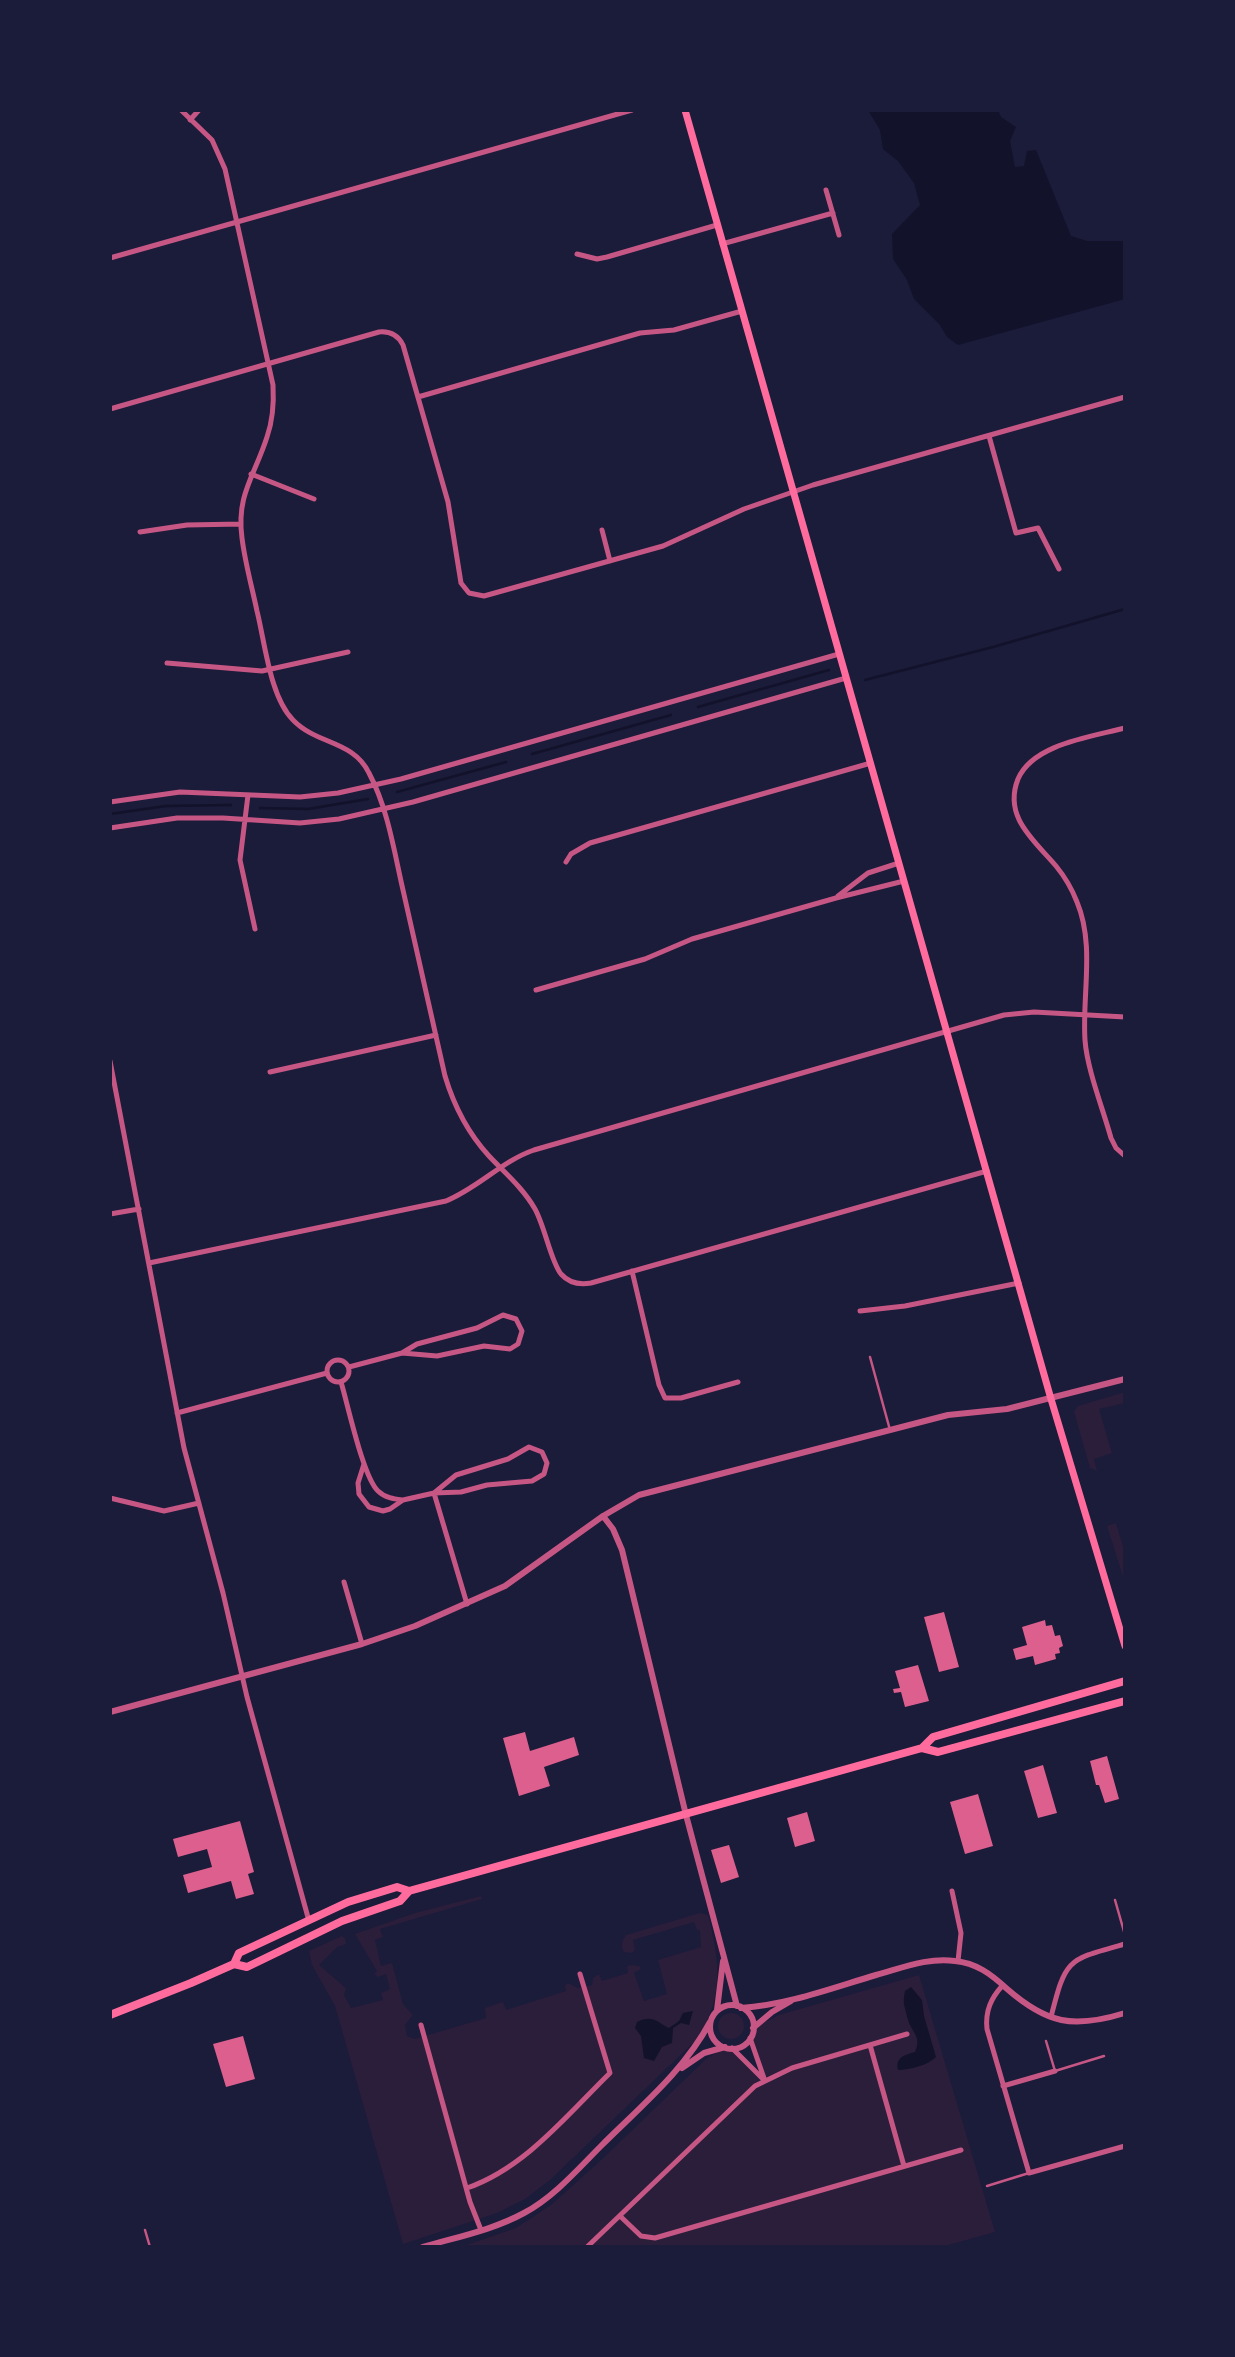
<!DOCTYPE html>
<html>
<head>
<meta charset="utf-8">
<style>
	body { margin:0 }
	#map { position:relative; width:1235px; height:2357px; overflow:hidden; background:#1b1b3a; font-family:Manrope,sans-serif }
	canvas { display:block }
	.frame { position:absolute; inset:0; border:112px solid #1b1b3a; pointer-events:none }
</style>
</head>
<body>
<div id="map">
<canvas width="1235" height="2357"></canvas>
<div class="frame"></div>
</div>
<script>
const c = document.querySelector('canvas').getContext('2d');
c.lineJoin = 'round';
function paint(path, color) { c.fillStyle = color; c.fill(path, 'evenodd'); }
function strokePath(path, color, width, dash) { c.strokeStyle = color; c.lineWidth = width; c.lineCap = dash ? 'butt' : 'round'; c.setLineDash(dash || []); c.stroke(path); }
paint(new Path2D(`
	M1125,1392V1403L1099,1409L1112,1453L1094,1459L1097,1471L1090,1468L1074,1412L1078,1406Z
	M1116,1523L1125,1553V1583L1107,1526Z
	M481,1896L482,1899L380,1929L383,1937L375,1940L381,1966L392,1963L403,2004L413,2015L405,2025L407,2036L415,2039L486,2018L485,2008L503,2002L506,2010L566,1991L565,1985L568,1983L578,1988L592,1985L593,1978L599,1974L602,1981L628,1973L627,1967L629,1965L639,1966L641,1969L634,1973L644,2001L667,1994L658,1960L701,1947L700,1930H697L694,1922L633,1940L635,1950L632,1953L624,1952C620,1946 622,1941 626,1935L700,1913L708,1915C720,1961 725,2001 694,2042L550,2180L525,2199L497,2213L403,2244L335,2006L312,1965L309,1951L342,1936L345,1938L346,1944L337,1947L319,1965L346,1988L344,1995L351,2008L383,2000L381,1993L390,1989L386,1974L378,1977L374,1974L377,1971L355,1934L415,1913Z
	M919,1975L995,2232L941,2247H461L516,2228L551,2205L599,2162L705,2060L725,2047L732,2048L764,2080L750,2038L753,2028L779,2015Z
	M718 2026a13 13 0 1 1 26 0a13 13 0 1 1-26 0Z`), '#2a1e3b');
paint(new Path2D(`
	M868,110H998L1001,117L1016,127L1010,141L1015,167L1024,166L1027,151L1036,150L1071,236L1087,241H1125V299L958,345L947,337L940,325L914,299L907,280L893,259L892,234L920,205L914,183L898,161L883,149L880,130Z
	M911,1987L922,2000L924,2016L936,2057C928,2065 910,2070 898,2070C895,2057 905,2055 915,2052C921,2039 915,2035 910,2025C908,2021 906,2012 905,2008C903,2003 904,1996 905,1991Z
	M693,2011L689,2025L681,2023L673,2028L672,2043L662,2047L654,2061L644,2058L641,2036L635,2028L637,2022C652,2014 657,2022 669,2028L679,2021L683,2013Z`), '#12122b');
strokePath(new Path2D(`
	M865,680L993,647L1125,609
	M698,707L829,670
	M532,754L671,715
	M397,792L506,762
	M260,808L308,809L368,799
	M110,814L166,806L231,805`), '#12122b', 2.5);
paint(new Path2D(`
	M944,1612L959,1667L939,1672L924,1617Z
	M1045,1620L1046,1626L1052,1625L1055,1636L1060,1635L1063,1646L1059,1648L1060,1653L1055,1654L1056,1659L1035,1665L1033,1656L1016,1660L1013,1649L1027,1645L1022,1627Z
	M918,1665L929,1701L905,1707L901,1692L894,1693L893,1689L900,1688L895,1671Z
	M525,1732L530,1751L574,1737L579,1755L544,1767L550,1786L519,1796L503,1738Z
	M1107,1756L1119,1799L1105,1803L1099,1785H1096L1090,1761Z
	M1043,1765L1057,1813L1038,1818L1024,1771Z
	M978,1794L993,1846L965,1854L950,1802Z
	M807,1812L815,1841L795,1847L787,1818Z
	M240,1821L254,1872L248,1874L254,1894L236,1899L231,1881L188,1893L183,1875L212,1867L207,1849L178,1857L173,1839Z
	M729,1845L739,1877L721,1883L711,1850Z
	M243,2036L255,2079L226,2087L213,2044Z`), '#dd5f8e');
strokePath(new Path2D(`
	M870,1357L890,1430
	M1115,1900L1125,1935
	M1046,2041L1055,2071L1104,2056
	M987,2186L1029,2173
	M145,2230L150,2247`), '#c65784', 2.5);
strokePath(new Path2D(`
	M181,110L212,140L225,169L273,385C274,403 273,420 267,437C255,475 236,495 242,538C245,563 252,587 257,611C265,643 270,697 293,720C317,745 353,740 369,773C388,809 394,851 403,890C417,952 431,1014 445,1076C454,1106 467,1132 489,1156C505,1173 523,1188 535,1209C545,1227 551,1262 561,1274C569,1283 580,1285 591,1283L987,1171
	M190,120L199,110
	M826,190L839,235
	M722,244L833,213
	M577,254L597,259L607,257L717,225
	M110,258L632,110
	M418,397L640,333L674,330L742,311
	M110,409L379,332C390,331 398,335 403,345L448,502L461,583L469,593L484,596L663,546L744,509L813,485L1125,397
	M989,436L1016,533L1038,528L1059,569
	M251,474L314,499
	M602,530L610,561
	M140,532L187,525L241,524
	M167,663L262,671L348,652
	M1125,728C1091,737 1033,744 1018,779C1003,817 1034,840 1056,866C1065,877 1072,889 1077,902C1095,945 1082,995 1085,1040C1087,1069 1103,1109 1111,1138L1116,1148L1125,1156
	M248,795L240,860L255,929
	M110,802L180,792L300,797L338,793L401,779L839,654
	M110,828L177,818H223L300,823L339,819L413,802L846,678
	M566,862L571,854L590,843L871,763
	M838,896L868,873L899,863
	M536,990L645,959L692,939L836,898L904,881
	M110,1061L184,1448L223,1593L247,1697L309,1921
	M270,1072L436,1035
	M110,1214L139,1209
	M149,1263L446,1201C478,1188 502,1161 534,1150L1004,1015L1034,1012L1125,1017
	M632,1271L659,1385L665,1398H681L738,1382
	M860,1311L905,1306L1019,1283
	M327 1371a11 11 0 1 1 22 0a11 11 0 1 1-22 0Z
	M349,1367L402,1353L417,1344L477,1328L503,1315L516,1319L522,1331L518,1344L510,1349L484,1346L437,1356L402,1353
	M341,1382C348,1405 363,1477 378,1491C385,1498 395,1499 403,1500
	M177,1413L327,1373
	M364,1464L358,1483L359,1494L369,1507L383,1511L390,1509L403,1500L434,1493L461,1492L487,1485L532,1481L544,1474L547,1463L542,1452L529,1447L508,1459L456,1475L434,1493
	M434,1493L467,1604
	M110,1498L164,1511L199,1503
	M344,1582L362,1644
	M952,1891L961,1933L958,1961
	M1003,1985C991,1998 985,2011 987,2029L1029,2173L1125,2146
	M1051,2017C1066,1958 1067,1960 1125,1944
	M421,2025L470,2202L481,2230
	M750,2038L765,2081
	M870,2045L904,2166
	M732,2048L765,2081
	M1003,2086L1055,2071
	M467,2188C525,2168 567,2115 610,2073L580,1974
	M620,2216L641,2236L655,2238L961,2150
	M587,2247L755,2086L792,2068L907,2034`), '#c65784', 5);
strokePath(new Path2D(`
	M603,1516L613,1529L622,1550L686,1815L737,2006
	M110,1712L362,1644L415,1626L505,1586L603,1516L639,1495L948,1415L1007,1409L1125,1379
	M710 2027a22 22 0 1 1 44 0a22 22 0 1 1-44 0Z
	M741,2008C787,2005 832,1988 876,1975C902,1968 929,1957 955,1961C976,1963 991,1974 1006,1988C1047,2024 1073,2029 1125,2013
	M717,2010L723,1961
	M753,2028L772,2012L791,2001
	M682,2068L704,2053L725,2047
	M423,2247C457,2237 493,2230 524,2213C554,2197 578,2169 601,2146C640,2107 684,2071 710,2022`), '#c65784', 6);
strokePath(new Path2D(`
	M685,110L1051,1399L1125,1646`), '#ff6b9d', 7);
strokePath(new Path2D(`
	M922,1748L933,1737L1125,1681
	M234,1964L239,1953L348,1902L397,1887L409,1891
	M110,2015L191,1983L234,1964L247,1967L342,1921L400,1901L409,1891L922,1748L938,1752L1125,1701`), '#ff6b9d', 8);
</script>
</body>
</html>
